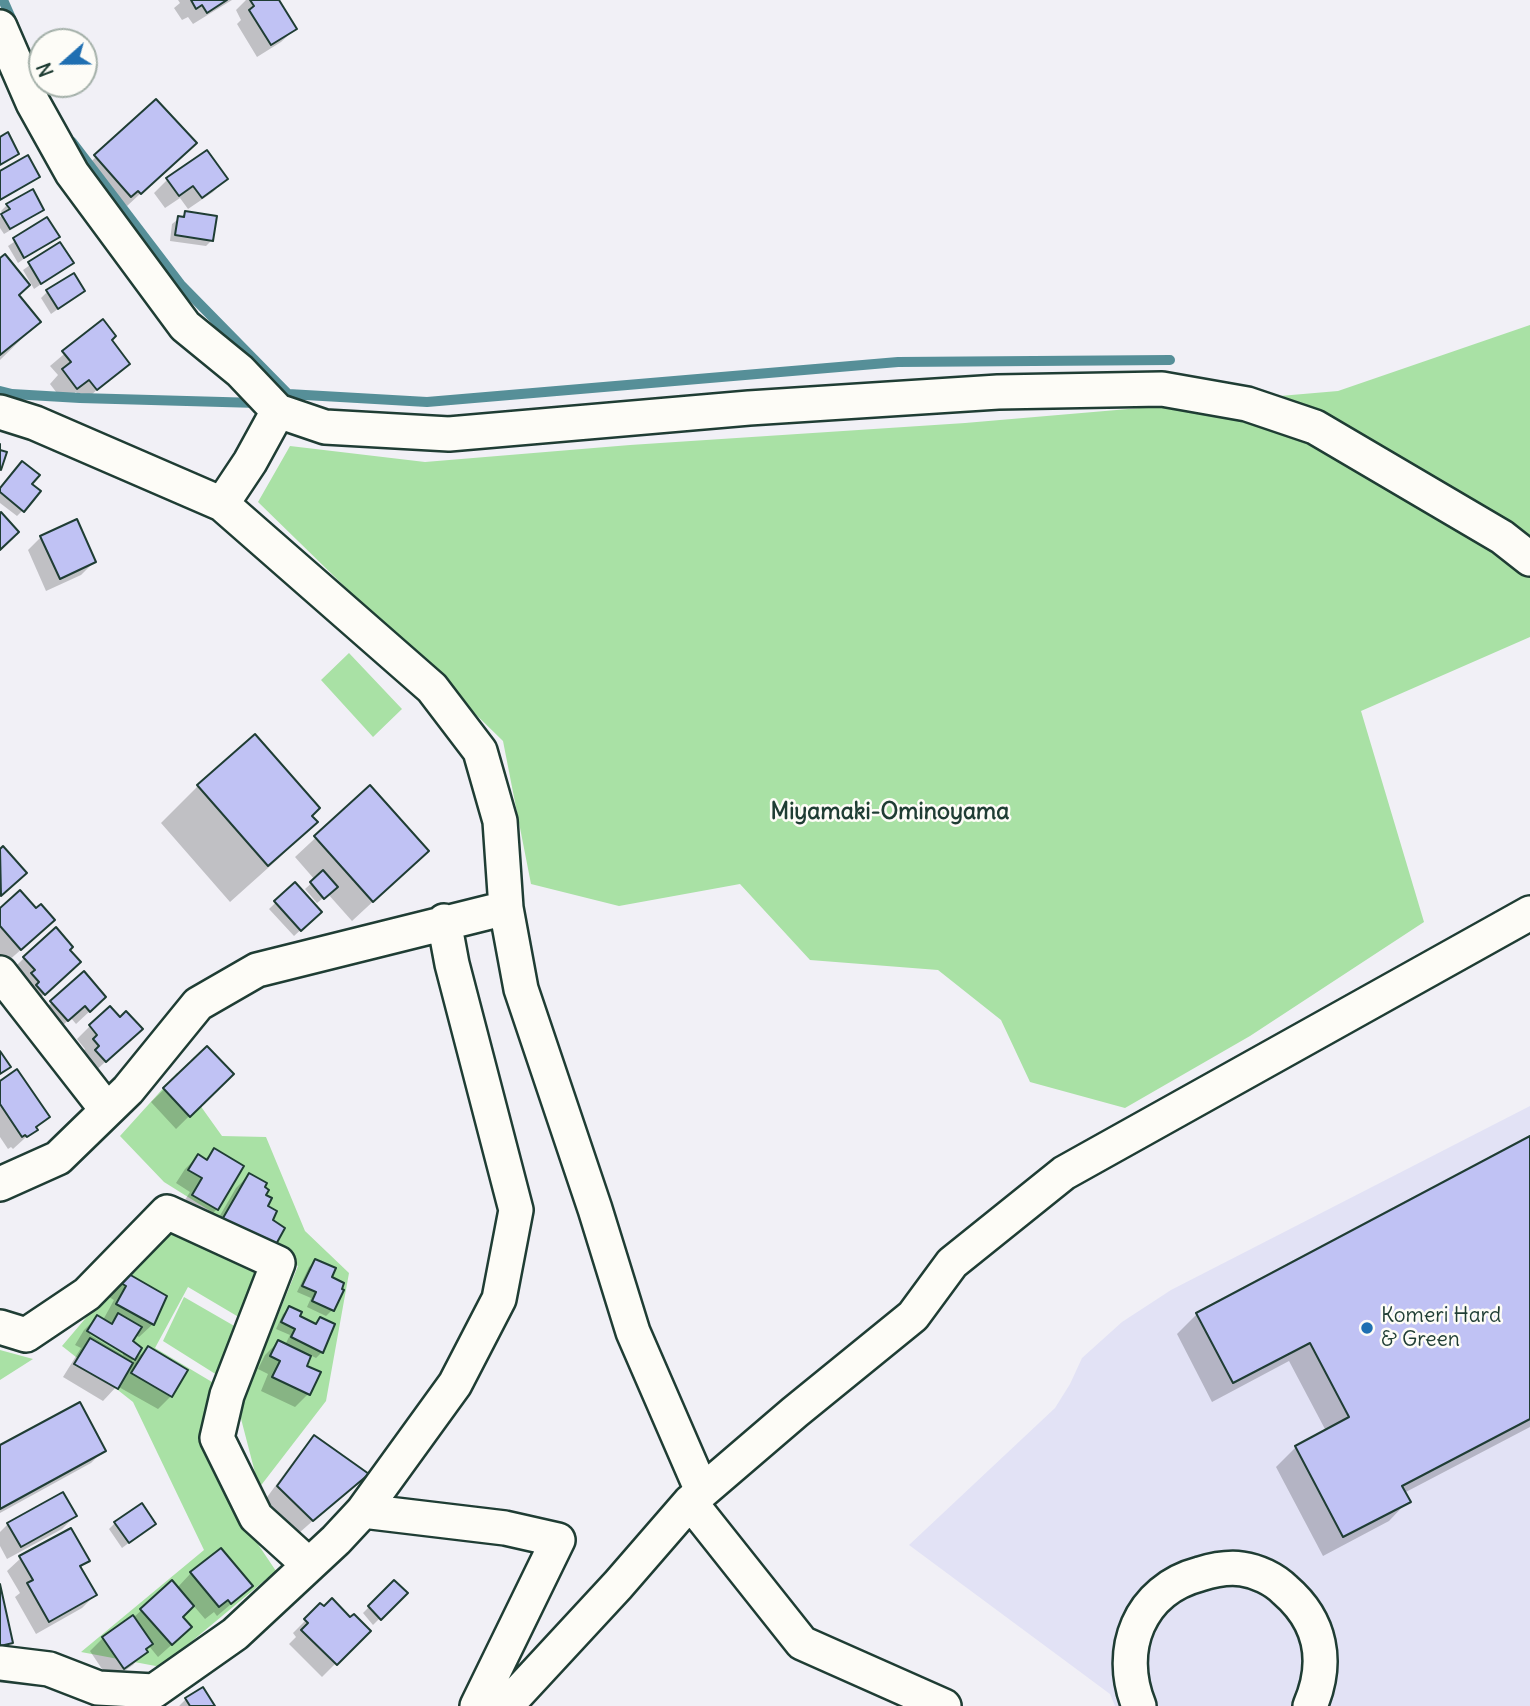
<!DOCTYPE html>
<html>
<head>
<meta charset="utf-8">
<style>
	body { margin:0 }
	#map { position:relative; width:1530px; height:1706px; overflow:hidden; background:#f1f0f6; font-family:Delius,sans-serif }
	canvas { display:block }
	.north { position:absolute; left:28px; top:28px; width:70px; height:70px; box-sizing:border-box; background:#fdfcf7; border:2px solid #a4b0a9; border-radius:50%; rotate:249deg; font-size:19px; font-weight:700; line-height:28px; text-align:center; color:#1f3d34 }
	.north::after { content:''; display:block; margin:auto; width:24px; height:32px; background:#1f6fb2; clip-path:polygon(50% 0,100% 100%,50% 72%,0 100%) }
</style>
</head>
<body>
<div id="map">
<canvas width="1530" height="1706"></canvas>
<div class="north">N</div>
</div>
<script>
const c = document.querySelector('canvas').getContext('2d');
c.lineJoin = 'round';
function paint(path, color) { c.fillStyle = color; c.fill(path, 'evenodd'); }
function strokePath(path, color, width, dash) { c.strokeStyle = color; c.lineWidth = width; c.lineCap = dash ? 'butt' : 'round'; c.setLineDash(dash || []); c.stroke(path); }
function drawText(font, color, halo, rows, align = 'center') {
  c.font = font + ' Delius,sans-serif'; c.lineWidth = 5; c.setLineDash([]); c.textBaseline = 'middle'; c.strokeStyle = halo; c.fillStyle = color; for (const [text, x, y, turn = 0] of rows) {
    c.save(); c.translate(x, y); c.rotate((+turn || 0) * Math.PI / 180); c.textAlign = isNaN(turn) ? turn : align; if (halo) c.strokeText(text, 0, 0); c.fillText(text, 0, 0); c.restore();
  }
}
paint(new Path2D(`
	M1530,1106V1706H1115L1110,1694L909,1545L1055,1408L1070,1384L1082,1358L1122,1322L1171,1290Z`), '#e2e2f5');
paint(new Path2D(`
	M1530,325V637L1361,711L1424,922L1250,1036L1125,1108L1030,1082L1001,1020L938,970L810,960L740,884L619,906L531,884L503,741L258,502L290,446L425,462L630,445L965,423L1338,391Z
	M349,653L402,709L373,737L321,680Z
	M177,1073L222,1136L266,1137L305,1231L349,1273L326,1401L259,1488L239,1411L298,1266L164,1182L120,1136Z
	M174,1214L257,1273L242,1319L188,1287L155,1348L212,1382L202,1427L241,1519L276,1571L161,1667L81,1652L204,1550L133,1402L62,1346Z
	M184,1297L243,1331L217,1375L163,1341Z
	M0,1350L33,1359L0,1380Z`), '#a9e1a5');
paint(new Path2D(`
	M178,0H232L193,24L188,17L182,20L174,8L180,3Z
	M246,0H277L295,29L281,42L257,57L237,24L241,20L236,10Z
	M156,101L181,156L127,206L124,203L117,209L82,170Z
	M0,173L38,176L32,182L0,201Z
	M226,179L213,192L188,209L180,198L165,208L154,193L167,180Z
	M7,205L42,209L36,215L4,234L0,228V217L3,214L1,211Z
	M186,213L212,240L206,246L170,241L172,224Z
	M47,220L57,236L18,263L8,246Z
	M60,244L72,263L34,289L23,270Z
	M0,261L17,296L39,322L0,360Z
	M83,291L51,314L41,298L47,292Z
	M102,322L110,340L128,363L83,402L76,392L63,401L50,384L58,375L50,366Z
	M30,484L23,510L17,516L0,503V490Z
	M41,537L94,562L81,575L46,591L28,550Z
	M198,786L310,816L315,822L278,859L230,902L161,823Z
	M370,787L407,870L352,921L328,894L317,903L305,889L315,880L295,857Z
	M295,884L320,912L294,936L269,909Z
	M0,910L40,933L7,962L0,954Z
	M68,950L66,975L31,1006L11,971L24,958Z
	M84,974L91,1010L76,1024L71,1018L54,1033L38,1015Z
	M90,1026L127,1042L92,1074L81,1054L85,1049L77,1039Z
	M207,1048L232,1074L176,1129L151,1102Z
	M0,1083L48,1117L13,1149L11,1147L8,1149L0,1137Z
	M1530,1138V1427L1404,1493L1408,1501L1389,1521L1323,1556L1276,1467L1296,1447L1326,1431L1289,1361L1212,1402L1177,1334L1197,1314Z
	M214,1151L217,1209L204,1222L180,1208L190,1192L176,1183L185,1169L198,1156L204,1160Z
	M249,1175L271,1221L211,1231L236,1188Z
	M316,1261L329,1278L332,1310L326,1316L307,1307L311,1298L297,1292L309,1267Z
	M127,1275L165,1296L153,1324L139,1337L135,1335L130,1342L140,1348L131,1363L148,1348L171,1396L158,1409L117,1386L103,1401L63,1377L81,1348L75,1345L84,1330L97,1317L103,1320L114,1300L109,1297L114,1288ZM91,1332L123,1351V1355L90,1335Z
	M290,1308L298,1317L315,1325L320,1319L322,1352L316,1358L310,1355L304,1367L308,1394L295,1407L261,1391L268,1374L258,1369L265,1355L278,1342L285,1345L290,1335L276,1329L283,1314Z
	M315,1437L366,1474L299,1533L265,1500L301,1451Z
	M0,1447L104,1450L91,1463L0,1513Z
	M75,1516L62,1529L7,1559L0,1546V1532L8,1524Z
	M115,1523L154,1524L122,1548L109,1529Z
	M221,1551L237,1599L217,1616L214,1612L205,1619L193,1605L181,1617L177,1640L158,1657L149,1646L133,1665L110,1681L90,1651L103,1638L133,1618L172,1582L177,1588L191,1573Z
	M21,1558L88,1560L80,1568L95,1595L82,1608L36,1634L15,1597L20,1593L7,1571Z
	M394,1582L405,1593L373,1625L363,1613Z
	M320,1606L368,1631L322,1677L289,1644L296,1637L293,1633Z
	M186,1699L213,1706H179Z`), '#0003');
strokePath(new Path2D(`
	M3,0L14,25
	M72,142L181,285L288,394L427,402L898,362L1170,360
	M0,391L12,394L80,398L258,403`), '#568f98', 10);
const building = new Path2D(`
	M191,0H227L207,13L202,5L196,9Z
	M250,0H279L297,29L271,45L249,10L254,6Z
	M156,99L197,143L141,194L138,191L131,197L94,155Z
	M8,132L19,154L0,165V137Z
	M207,150L228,179L202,198L193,186L179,196L166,178Z
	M28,155L40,177L0,200V171Z
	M33,189L44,210L10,229L1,214L10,209L6,204Z
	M185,211L217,216L213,241L175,235L178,216L184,217Z
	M47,217L60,237L24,258L13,238Z
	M60,242L74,263L41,284L28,262Z
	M5,254L30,285L19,295L41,322L0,355V258Z
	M74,273L85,291L58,309L46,290Z
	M103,319L116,336L112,340L130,364L97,390L89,380L77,389L62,369L71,362L62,351Z
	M0,444V450L7,452L1,470L0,469Z
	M22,461L40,475L32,484L41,491L24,512L0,492V488Z
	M1,512L19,532L0,550V513Z
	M77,519L96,562L60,579L40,536Z
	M255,734L320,808L312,816L318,822L268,866L197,785Z
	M370,785L429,851L373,902L314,836Z
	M3,846L27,873L1,896L0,849Z
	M323,870L338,887L324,899L310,882Z
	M295,882L322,912L301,931L274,901Z
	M20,890L36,908L41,904L55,920L21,950L0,926V908Z
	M56,927L73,947L70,950L81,962L45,995L36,985L39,982L31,973L35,970L23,957Z
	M84,971L106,997L90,1012L85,1006L68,1021L50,1001Z
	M110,1006L120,1017L126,1011L143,1029L106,1062L95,1050L99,1046L93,1039L97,1035L89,1025Z
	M207,1046L234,1074L190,1117L163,1088Z
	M0,1051L11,1067L0,1074Z
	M17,1069L50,1117L36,1127L38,1130L27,1137L25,1135L22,1137L0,1104V1081Z
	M1530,1136V1419L1402,1486L1411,1502L1343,1537L1295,1446L1349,1417L1310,1343L1233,1383L1196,1313Z
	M214,1148L244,1166L218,1210L192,1195L202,1178L188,1170L198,1154L207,1160Z
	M249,1173L267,1183L265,1187L269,1190L266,1195L272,1198L268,1206L277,1211L273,1220L285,1228L274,1248L223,1218Z
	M315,1259L336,1268L332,1277L344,1283L342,1289L344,1290L334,1311L312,1301L316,1292L302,1286Z
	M127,1273L167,1296L154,1325L116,1304L126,1286L121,1283Z
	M289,1306L302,1312L300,1316L316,1324L320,1317L335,1324L323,1353L291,1337L295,1329L281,1322Z
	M118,1313L142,1327L133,1341L142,1348L135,1360L87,1331L97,1315L112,1324Z
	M90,1338L133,1363L118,1389L74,1364Z
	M278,1340L311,1356L307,1366L321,1372L310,1395L272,1377L280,1361L270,1356Z
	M148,1346L188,1370L172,1397L131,1373Z
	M80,1402L106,1451L0,1509V1445Z
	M314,1435L369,1474L313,1521L277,1486Z
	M63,1492L77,1516L21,1547L7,1523Z
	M142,1503L156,1524L129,1543L114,1522Z
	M71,1528L90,1561L80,1566L97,1595L49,1622L27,1583L33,1580L19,1556Z
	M221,1548L253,1586L231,1604L228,1600L219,1607L190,1572Z
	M172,1580L194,1606L183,1617L192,1627L172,1645L140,1609Z
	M394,1580L408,1593L381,1620L368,1606Z
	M0,1584L13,1643L0,1646Z
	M332,1598L350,1617L354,1614L371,1631L337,1665L301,1630L308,1623L304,1619L320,1603L324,1606Z
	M133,1615L153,1644L146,1649L148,1652L124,1669L102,1637Z
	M203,1687L215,1706H190L185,1698Z`);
paint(building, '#c0c2f4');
strokePath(building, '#1f3d34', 2);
const minor = new Path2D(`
	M0,27L33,103L72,173L185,326L240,371L278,411L325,427L449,434L749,408L998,392L1162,389L1247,404L1315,427L1502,537L1530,559
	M0,412L35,423L222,504L432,688L480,751L500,821L506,908L257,970L198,1004L128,1090L58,1158L0,1184
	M222,504L250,462L278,411
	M506,908L521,989L595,1209L633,1332L702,1491
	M0,973L107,1110
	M0,1327L26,1335L87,1294L167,1212L278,1263L227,1395L217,1438L256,1517L309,1565
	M690,1502L802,1643L944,1706
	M363,1511L505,1528L558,1540L477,1706
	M0,1663L49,1669L98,1688L154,1691L235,1634L336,1540L363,1511L455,1384L499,1299L516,1210L452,964L444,921
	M506,1706L618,1585L690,1502L795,1412L913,1316L952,1263L1064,1173L1530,913
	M1139,1706C1116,1650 1139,1590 1200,1574C1213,1570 1228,1567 1242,1569C1257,1571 1274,1579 1285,1590C1321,1621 1329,1662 1310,1706`);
strokePath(minor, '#1f3d34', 38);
strokePath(minor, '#fdfcf7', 33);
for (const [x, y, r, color] of [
	[1367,1328,7,"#1f6fb2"]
]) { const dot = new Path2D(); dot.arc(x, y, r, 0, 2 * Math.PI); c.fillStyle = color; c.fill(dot); strokePath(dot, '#fdfcf7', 2.5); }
drawText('21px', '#1f3d34', '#fdfcf7', [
	["Komeri Hard",1381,1316],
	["& Green",1381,1340]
], 'left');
drawText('bold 23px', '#1f3d34', '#fdfcf7', [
	["Miyamaki-Ominoyama",890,812]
]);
</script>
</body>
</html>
